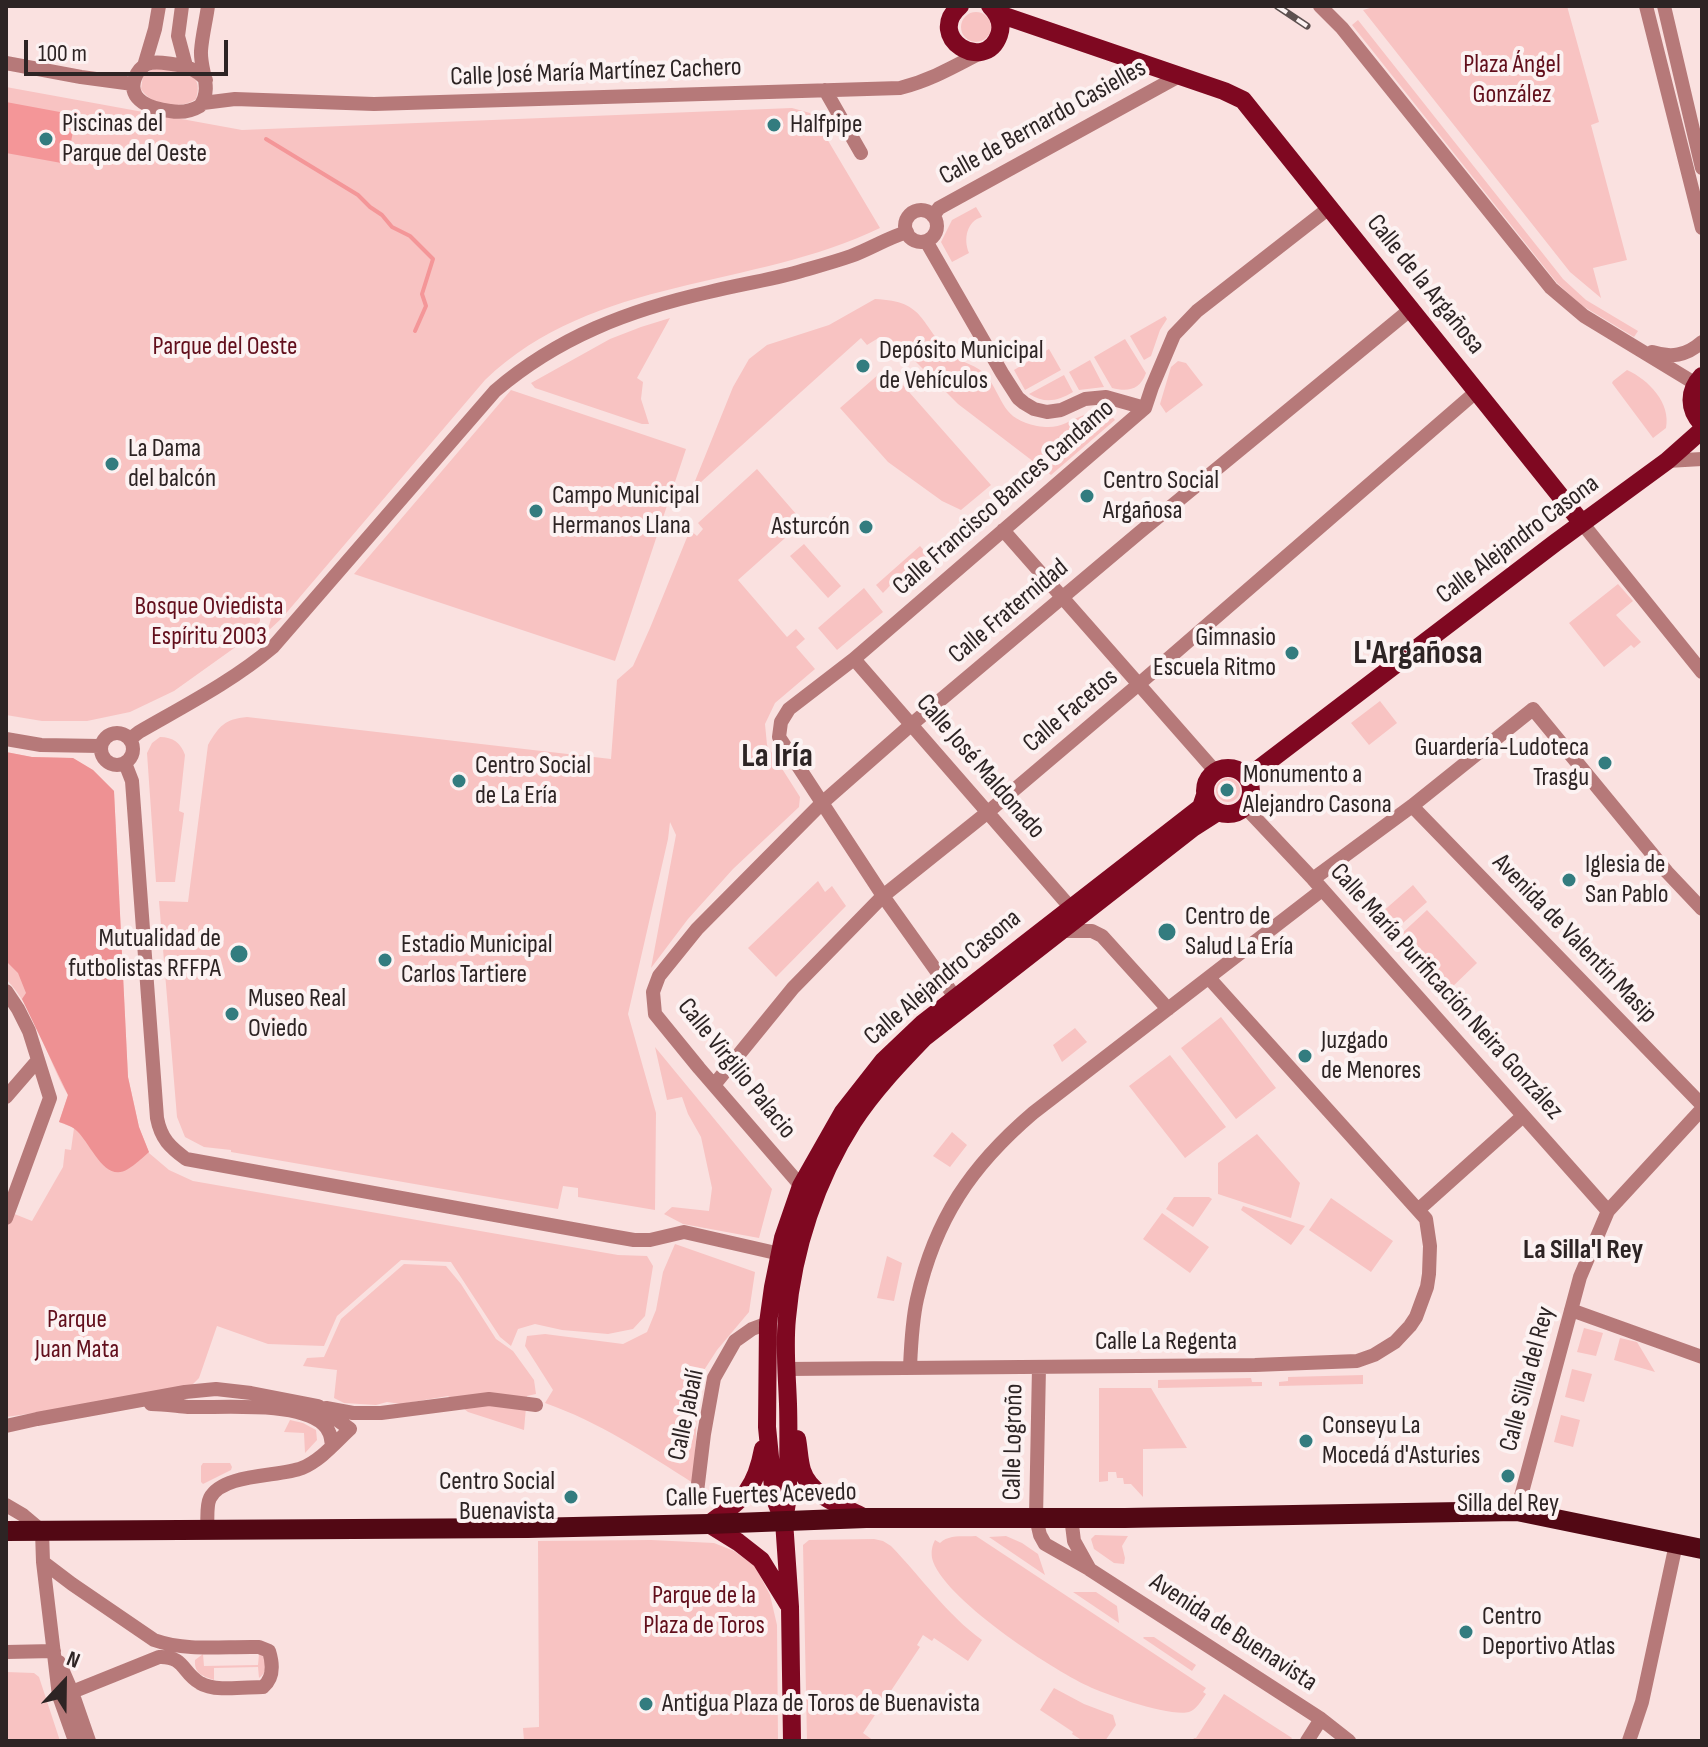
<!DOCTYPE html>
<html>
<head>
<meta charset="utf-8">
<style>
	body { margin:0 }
	#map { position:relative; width:1708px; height:1747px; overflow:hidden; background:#fae1e0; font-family:"Sofia Sans Condensed",sans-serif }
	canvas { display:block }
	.frame { position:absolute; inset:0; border:8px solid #2d2424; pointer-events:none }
	.north { position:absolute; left:24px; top:1643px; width:80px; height:80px; -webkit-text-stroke:6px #fcf2f2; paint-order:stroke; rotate:22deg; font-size:22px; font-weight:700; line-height:32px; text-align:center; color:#2d2424 }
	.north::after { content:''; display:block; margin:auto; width:28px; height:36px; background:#2d2424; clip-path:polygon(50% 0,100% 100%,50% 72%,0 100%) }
	.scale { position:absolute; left:24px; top:40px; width:204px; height:36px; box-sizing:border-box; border:4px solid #2d2424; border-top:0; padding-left:10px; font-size:24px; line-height:28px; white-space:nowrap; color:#2d2424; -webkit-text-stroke:6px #fcf2f2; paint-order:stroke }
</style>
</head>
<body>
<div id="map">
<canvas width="1708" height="1747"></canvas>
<div class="frame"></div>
<div class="north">N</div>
<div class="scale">100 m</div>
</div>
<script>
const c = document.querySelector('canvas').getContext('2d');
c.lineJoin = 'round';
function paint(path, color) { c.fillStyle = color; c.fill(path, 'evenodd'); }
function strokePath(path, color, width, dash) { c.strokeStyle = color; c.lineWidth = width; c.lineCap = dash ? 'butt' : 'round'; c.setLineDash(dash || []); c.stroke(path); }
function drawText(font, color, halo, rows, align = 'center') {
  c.font = font + ' "Sofia Sans Condensed",sans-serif'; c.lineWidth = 8; c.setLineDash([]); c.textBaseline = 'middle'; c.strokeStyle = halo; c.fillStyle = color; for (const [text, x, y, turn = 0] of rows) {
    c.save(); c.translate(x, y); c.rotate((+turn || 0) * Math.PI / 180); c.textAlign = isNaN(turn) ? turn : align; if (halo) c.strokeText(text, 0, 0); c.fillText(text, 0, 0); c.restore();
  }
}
paint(new Path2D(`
	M1377,6H1567L1599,122L1591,125L1627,260L1593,268L1601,298L1570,272L1363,10Z
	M961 27a15 15 0 1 1 30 0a15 15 0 1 1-30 0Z
	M1358,20L1563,279L1586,300L1638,331L1634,337L1581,305L1557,283L1352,25Z
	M160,68C180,71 205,71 196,99C180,110 151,106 141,89L143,75L151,70Z
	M6,87L242,130L792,108L810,113L814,117L880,228C752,290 595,275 485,380L282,618L267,632L271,619L270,604L259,606L260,621L251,636L174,691L130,712L87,721H42L6,715Z
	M976,207L982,217C967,221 963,239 969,253L952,262L941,242L952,220Z
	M875,299C927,301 919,325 951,354C961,363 978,365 987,376C1004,400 1002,419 1037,426C1060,430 1065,422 1084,415C1091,412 1100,412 1108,412L1115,420L1051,475L958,404L905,351H902L880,337L867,345L861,338L691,491L733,387L749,359L767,345L829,325Z
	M1165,316L1167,319L1160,330L1151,356L1144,360L1130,336Z
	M670,318L637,378L643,382L641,399L649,424H642L535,388L531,383L610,339L641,327Z
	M1125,339L1146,373C1140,390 1128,392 1112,388L1094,357Z
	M1049,349L1061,370L1025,390L1014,370Z
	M1090,360L1104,387L1079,390L1069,372Z
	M1178,361L1186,363L1203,385L1166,413L1160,404L1171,367Z
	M887,367L991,485L961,510L942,501L888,462L840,408Z
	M1627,370C1649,380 1671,403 1666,428L1653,438L1612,383L1613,381Z
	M1064,375L1073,392C1058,401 1045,404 1029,394Z
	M511,390L686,449L615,661L354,574Z
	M757,469L803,522L738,580L787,637L796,629L805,639L796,647L815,669L775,703L765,724L767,745L800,797L799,807L733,869L688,919L651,968L676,835L670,822L668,839L628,1014L656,1113L655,1210L578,1197V1188L563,1186L558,1209L231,1152V1150L204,1147L185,1137L177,1117L159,901L188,902L208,745C219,726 225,719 247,717L611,759L617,680L633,666L650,628L690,530L697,536L703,529L698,523Z
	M804,544L841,586L828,598L790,556Z
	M920,546L938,566L936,568C917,550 896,580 883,593L876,585Z
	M1618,584L1633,601L1616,615L1641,642L1634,648L1631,645L1604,667L1569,623Z
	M864,588L883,612L837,650L818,628Z
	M1380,701L1397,723L1369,745L1351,723Z
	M160,737C173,737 181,743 185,755L179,811L184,813L175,882H156L147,753L152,743Z
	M6,752L32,757L73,758L93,770L114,791L128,1077L139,1127L149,1153L169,1170L193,1181L618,1255L647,1256L653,1266L645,1316L633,1329L608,1334L562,1330L535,1324L518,1329L511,1346L500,1337L451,1262L401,1260L337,1316L324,1346L268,1344L217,1326L199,1378L185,1392L6,1417V1227L12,1213L32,1221L63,1167L65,1149L71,1150L74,1128L59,1122L68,1095C46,1058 37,1011 6,979Z
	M1216 790a12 12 0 1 1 24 0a12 12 0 1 1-24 0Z
	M818,881L825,892L832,886L846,906L776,977L748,948Z
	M1413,885L1427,902L1396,929L1381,913Z
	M1427,910L1477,963L1448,991L1399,936Z
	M1221,1017L1276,1088L1236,1119L1181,1048Z
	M1075,1028L1087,1042L1062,1062L1053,1045Z
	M655,1047L772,1189L759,1238L683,1224L664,1214L672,1207L709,1211L712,1188L701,1137L688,1114L682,1097L667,1100Z
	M1170,1055L1226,1127L1185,1158L1129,1086Z
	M952,1132L967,1145L950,1167L933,1156Z
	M1257,1134L1300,1183L1291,1218L1218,1194V1163Z
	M1174,1197H1209L1212,1199L1193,1227L1166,1209Z
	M1331,1198L1393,1241L1371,1272L1309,1230Z
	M1243,1206L1305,1226L1291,1245L1241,1210Z
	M1162,1213L1209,1247L1190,1273L1143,1239Z
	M675,1244L755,1272L749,1312L717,1350L697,1381L696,1439L693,1483C646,1453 599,1422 545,1403L553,1390L525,1346L527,1336L545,1334L623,1344L647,1332L656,1310L663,1272Z
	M887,1256L902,1263L894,1301L877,1298Z
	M404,1264L446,1266L461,1284L496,1339L513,1351L534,1380L536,1394L527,1396L524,1430L468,1412L448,1396L401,1404L387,1402L376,1405L344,1403L334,1398L337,1370L303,1366L307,1358L324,1357L341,1319Z
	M1584,1328L1603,1333L1596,1356L1577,1352Z
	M1620,1338L1637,1342L1655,1372L1614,1360Z
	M1572,1369L1592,1374L1584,1402L1565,1397Z
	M1363,1375V1384L1279,1386V1382L1288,1381V1377Z
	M1251,1378L1252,1382H1262V1386L1158,1388V1380Z
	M1099,1388H1151L1187,1448L1143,1449V1497L1131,1484H1124L1123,1478H1117L1116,1472H1108V1481L1099,1482Z
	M1561,1415L1580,1420L1573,1447L1554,1442Z
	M290,1420L303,1423L316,1430L317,1440L305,1453L304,1433L284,1432Z
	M203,1463H230L232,1467L231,1470L203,1484L201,1482V1466Z
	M1095,1535L1128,1536L1122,1546L1125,1558L1124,1564L1114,1563L1094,1549L1091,1539Z
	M976,1536L1206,1688L1203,1692L1206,1694C1201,1701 1197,1709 1189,1712C1171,1717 1106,1695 1088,1686C1051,1669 941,1597 932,1558C931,1551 932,1546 935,1540L940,1543C949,1534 964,1537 976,1536Z
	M1006,1536L1022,1543L1038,1554L1045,1575L989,1537Z
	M874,1539L883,1541L891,1546C922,1578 946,1614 982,1640L968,1661L934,1638L932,1641L923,1635L917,1645L920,1647L863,1733L874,1741H807L803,1545L809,1540Z
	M651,1540L714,1543L734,1551L755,1566L770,1595L777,1625L778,1741H524L523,1728L539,1727L538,1541Z
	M1073,1592H1096L1117,1606L1119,1623Z
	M1144,1637H1154L1196,1665L1192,1671L1143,1638Z
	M203,1654L204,1666L258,1665L259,1654L263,1656C268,1664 267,1672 259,1678L258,1667L214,1668V1680C203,1676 194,1674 195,1660Z
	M6,1672L34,1673L39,1677L60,1741H6Z
	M1054,1688L1084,1704L1113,1715L1116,1725L1105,1741H1080V1739L1072,1734L1073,1732L1040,1710Z
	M1224,1694L1292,1738L1290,1741H1192L1194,1738H1196Z`), '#f8c3c2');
paint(new Path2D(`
	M6,752L32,757L73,758L93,770L114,791L128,1077L139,1127L149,1152C142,1158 135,1165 128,1169C105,1184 91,1144 77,1131C72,1126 65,1124 59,1122L68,1095L22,999L26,993L18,973L6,961Z`), '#ee9193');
paint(new Path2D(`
	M6,102L76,115L67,164L6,153Z`), '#f49698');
strokePath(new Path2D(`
	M266,139L358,195L370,207L382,215L392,227L410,236L433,259L422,294L426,306L415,331`), '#f49698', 4);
strokePath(new Path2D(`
	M182,6L178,36L186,66
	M1320,6L1342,28L1551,288L1584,316L1696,384
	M1646,6L1702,228
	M1664,6L1702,168
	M6,63L81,77L133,84
	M144,66L155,29L159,6
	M206,80C196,69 186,66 172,64C164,63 155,61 147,64C141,67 137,72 135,78C126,101 153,109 170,111C181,113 190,112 200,106C213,88 200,71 201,51C202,36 206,21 208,6
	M825,90L861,153
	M203,103L235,99L374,104L900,88C931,80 953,67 982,52
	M905 226a16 16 0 1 1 32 0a16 16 0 1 1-32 0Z
	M933,216L939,208L1179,76
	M926,241L1002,373L1018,398L1024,403L1034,409L1047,412L1061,410L1085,399L1106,397L1145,408
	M1652,352C1671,358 1686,356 1702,342
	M1667,461L1702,459
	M1582,523L1702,672
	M1003,530L1215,771
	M854,659L1070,907
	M101 749a16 16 0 1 1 32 0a16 16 0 1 1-32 0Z
	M6,739L41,745L100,746
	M130,739L139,732C184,706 233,681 273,647L495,391C558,337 629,310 709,292C738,285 769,280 798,272C815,267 834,262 851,256C870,249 887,238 907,232
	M125,763L132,781L157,1118C161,1139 170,1147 186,1159L611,1236L634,1240H650L684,1232L789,1256
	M1412,806L1702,1105
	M1245,807L1313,879L1608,1211
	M1313,879L1412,806L1533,709L1667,872L1702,909
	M1061,931H1092L1102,936L1168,1009
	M6,991L18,1009L29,1031L50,1098L6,1218
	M955,997L883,896L779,737L781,722L789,709L854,659L1145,408L1152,387L1174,335L1197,311L1329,208
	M714,1085L793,988L883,896L988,812L1139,684L1477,391
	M6,1097L38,1060
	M801,1186L699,1068L655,1014L653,992L659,976L697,929L822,803L912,724L1140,532L1411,309
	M1418,1210L1523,1116
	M1571,1310L1702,1357
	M910,1367C911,1345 912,1321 917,1299C935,1219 971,1166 1033,1113L1322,890
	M1039,1367L1036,1518L1040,1535L1045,1544L1089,1569L1216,1651L1321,1719L1349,1741
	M787,1369L1255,1365L1357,1361L1374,1355L1395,1342L1410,1326L1416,1317L1427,1287L1429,1274L1430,1246L1426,1219L1209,978
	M151,1404C163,1404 176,1406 188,1407C223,1408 297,1401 323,1424C330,1430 331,1437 332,1446
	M326,1408L353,1413H381L489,1399L536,1405
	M6,1426L37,1419L185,1392L216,1389L251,1393L318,1406L350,1429C335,1443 321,1460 302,1468C280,1477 223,1473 210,1498C206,1506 208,1519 207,1528
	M697,1492L704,1434L714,1378L735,1341L752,1329L768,1323
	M6,1505L23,1515L42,1531L43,1562L59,1696L75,1741
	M1517,1511L1580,1277L1608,1211L1702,1109
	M1071,1517L1074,1541L1089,1568
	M43,1562L72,1584L154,1640C188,1652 224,1646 259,1647L269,1651C273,1664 274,1678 263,1687C246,1687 214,1692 200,1683C182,1673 185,1656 159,1657L72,1692
	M6,1652L54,1651
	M59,1662L72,1692L89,1741
	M1307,1741L1321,1719
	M1629,1741L1642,1702L1676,1544`), '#b67979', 14);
strokePath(new Path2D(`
	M960,6C924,37 985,75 999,35C1003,24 998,14 990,6
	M996,13L1224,91L1243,100L1582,523
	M1702,376C1688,391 1688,409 1702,424
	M1205 791a23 23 0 1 1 46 0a23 23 0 1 1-46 0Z
	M1248,777L1555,543L1667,461L1702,430
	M797,1439C799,1449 799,1460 802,1470C810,1496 844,1507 866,1518
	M763,1449C755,1492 742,1499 709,1524L738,1542L761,1560L788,1604
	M783,1519L774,1497L767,1427L768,1323L773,1287L783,1238L801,1186L843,1112L883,1061L923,1023L1201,807L1205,795
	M792,1741L790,1607L784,1521L788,1496C788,1466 789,1435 788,1404C787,1375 784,1347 787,1318C793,1249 816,1180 853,1122C873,1091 899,1064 924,1038L1193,828L1218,812`), '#7f0821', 18);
strokePath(new Path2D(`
	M6,1531L528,1528L709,1524L866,1518H1125L1517,1511L1702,1549`), '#520814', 20);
const rail = new Path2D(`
	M1277,6L1307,26`);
strokePath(rail, '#5d5150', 7);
strokePath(rail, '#fcf2f2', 4, [12]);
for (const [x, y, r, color] of [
	[774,125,8,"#337c7f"],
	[46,139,8,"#337c7f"],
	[863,366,8,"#337c7f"],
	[112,464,8,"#337c7f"],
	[1087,496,8,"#337c7f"],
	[536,511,8,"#337c7f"],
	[866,527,8,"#337c7f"],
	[1292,653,8,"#337c7f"],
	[1605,763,8,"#337c7f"],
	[459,781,8,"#337c7f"],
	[1227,790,8,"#337c7f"],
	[1569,880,8,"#337c7f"],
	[1167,932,10,"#337c7f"],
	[239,954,10,"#337c7f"],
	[385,960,8,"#337c7f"],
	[232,1014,8,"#337c7f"],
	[1305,1056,8,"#337c7f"],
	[1306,1441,8,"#337c7f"],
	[1508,1476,8,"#337c7f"],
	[571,1497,8,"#337c7f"],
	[1466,1632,8,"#337c7f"],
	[646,1704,8,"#337c7f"]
]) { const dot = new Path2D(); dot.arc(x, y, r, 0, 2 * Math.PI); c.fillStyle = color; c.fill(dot); strokePath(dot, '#fcf2f2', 3); }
drawText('26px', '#620f1c', '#fcf2f2', [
	["Plaza Ángel",1512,65],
	["González",1512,95],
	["Parque del Oeste",225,347],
	["Bosque Oviedista",209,607],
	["Espíritu 2003",209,637],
	["Parque",77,1320],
	["Juan Mata",77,1350],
	["Parque de la",704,1596],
	["Plaza de Toros",704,1626]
]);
drawText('26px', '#2d2424', '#fcf2f2', [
	["Calle José María Martínez Cachero",596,73,-2],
	["Calle de Bernardo Casielles",1043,123,-29],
	["Calle de la Argañosa",1425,285,51],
	["Calle Francisco Bances Candamo",1004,498,-41],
	["Calle Alejandro Casona",1518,540,-37],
	["Calle Fraternidad",1009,612,-40],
	["Calle Facetos",1071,711,-40],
	["Calle José Maldonado",980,767,49],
	["Avenida de Valentín Masip",1574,939,46],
	["Calle Alejandro Casona",943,978,-40],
	["Calle María Purificación Neira González",1446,992,48],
	["Calle Virgilio Palacio",736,1069,51],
	["Calle La Regenta",1166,1342],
	["Calle Silla del Rey",1528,1379,-75],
	["Calle Jabalí",687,1415,-78],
	["Calle Logroño",1014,1442,-89],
	["Calle Fuertes Acevedo",761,1496,-2],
	["Avenida de Buenavista",1233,1633,33]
]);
drawText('26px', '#2d2424', '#fcf2f2', [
	["Piscinas del",62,124],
	["Parque del Oeste",62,154],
	["Halfpipe",790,125],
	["Depósito Municipal",879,351],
	["de Vehículos",879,381],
	["La Dama",128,449],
	["del balcón",128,479],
	["Centro Social",1103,481],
	["Argañosa",1103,511],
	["Campo Municipal",552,496],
	["Hermanos Llana",552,526],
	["Asturcón",850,527,"right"],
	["Gimnasio",1276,638,"right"],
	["Escuela Ritmo",1276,668,"right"],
	["Guardería-Ludoteca",1589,748,"right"],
	["Trasgu",1589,778,"right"],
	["Centro Social",475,766],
	["de La Ería",475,796],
	["Monumento a",1243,775],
	["Alejandro Casona",1243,805],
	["Iglesia de",1585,865],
	["San Pablo",1585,895],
	["Centro de",1185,917],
	["Salud La Ería",1185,947],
	["Mutualidad de",221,939,"right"],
	["futbolistas RFFPA",221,969,"right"],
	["Estadio Municipal",401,945],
	["Carlos Tartiere",401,975],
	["Museo Real",248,999],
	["Oviedo",248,1029],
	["Juzgado",1321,1041],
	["de Menores",1321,1071],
	["Conseyu La",1322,1426],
	["Mocedá d'Asturies",1322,1456],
	["Centro Social",555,1482,"right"],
	["Buenavista",555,1512,"right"],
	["Silla del Rey",1508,1504,"center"],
	["Centro",1482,1617],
	["Deportivo Atlas",1482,1647],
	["Antigua Plaza de Toros de Buenavista",662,1704]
], 'left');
drawText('bold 28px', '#2d2424', '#fcf2f2', [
	["La Silla'l Rey",1583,1251]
]);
drawText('bold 34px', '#2d2424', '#fcf2f2', [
	["L'Argañosa",1418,654],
	["La Iría",777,757]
]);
</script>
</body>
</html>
